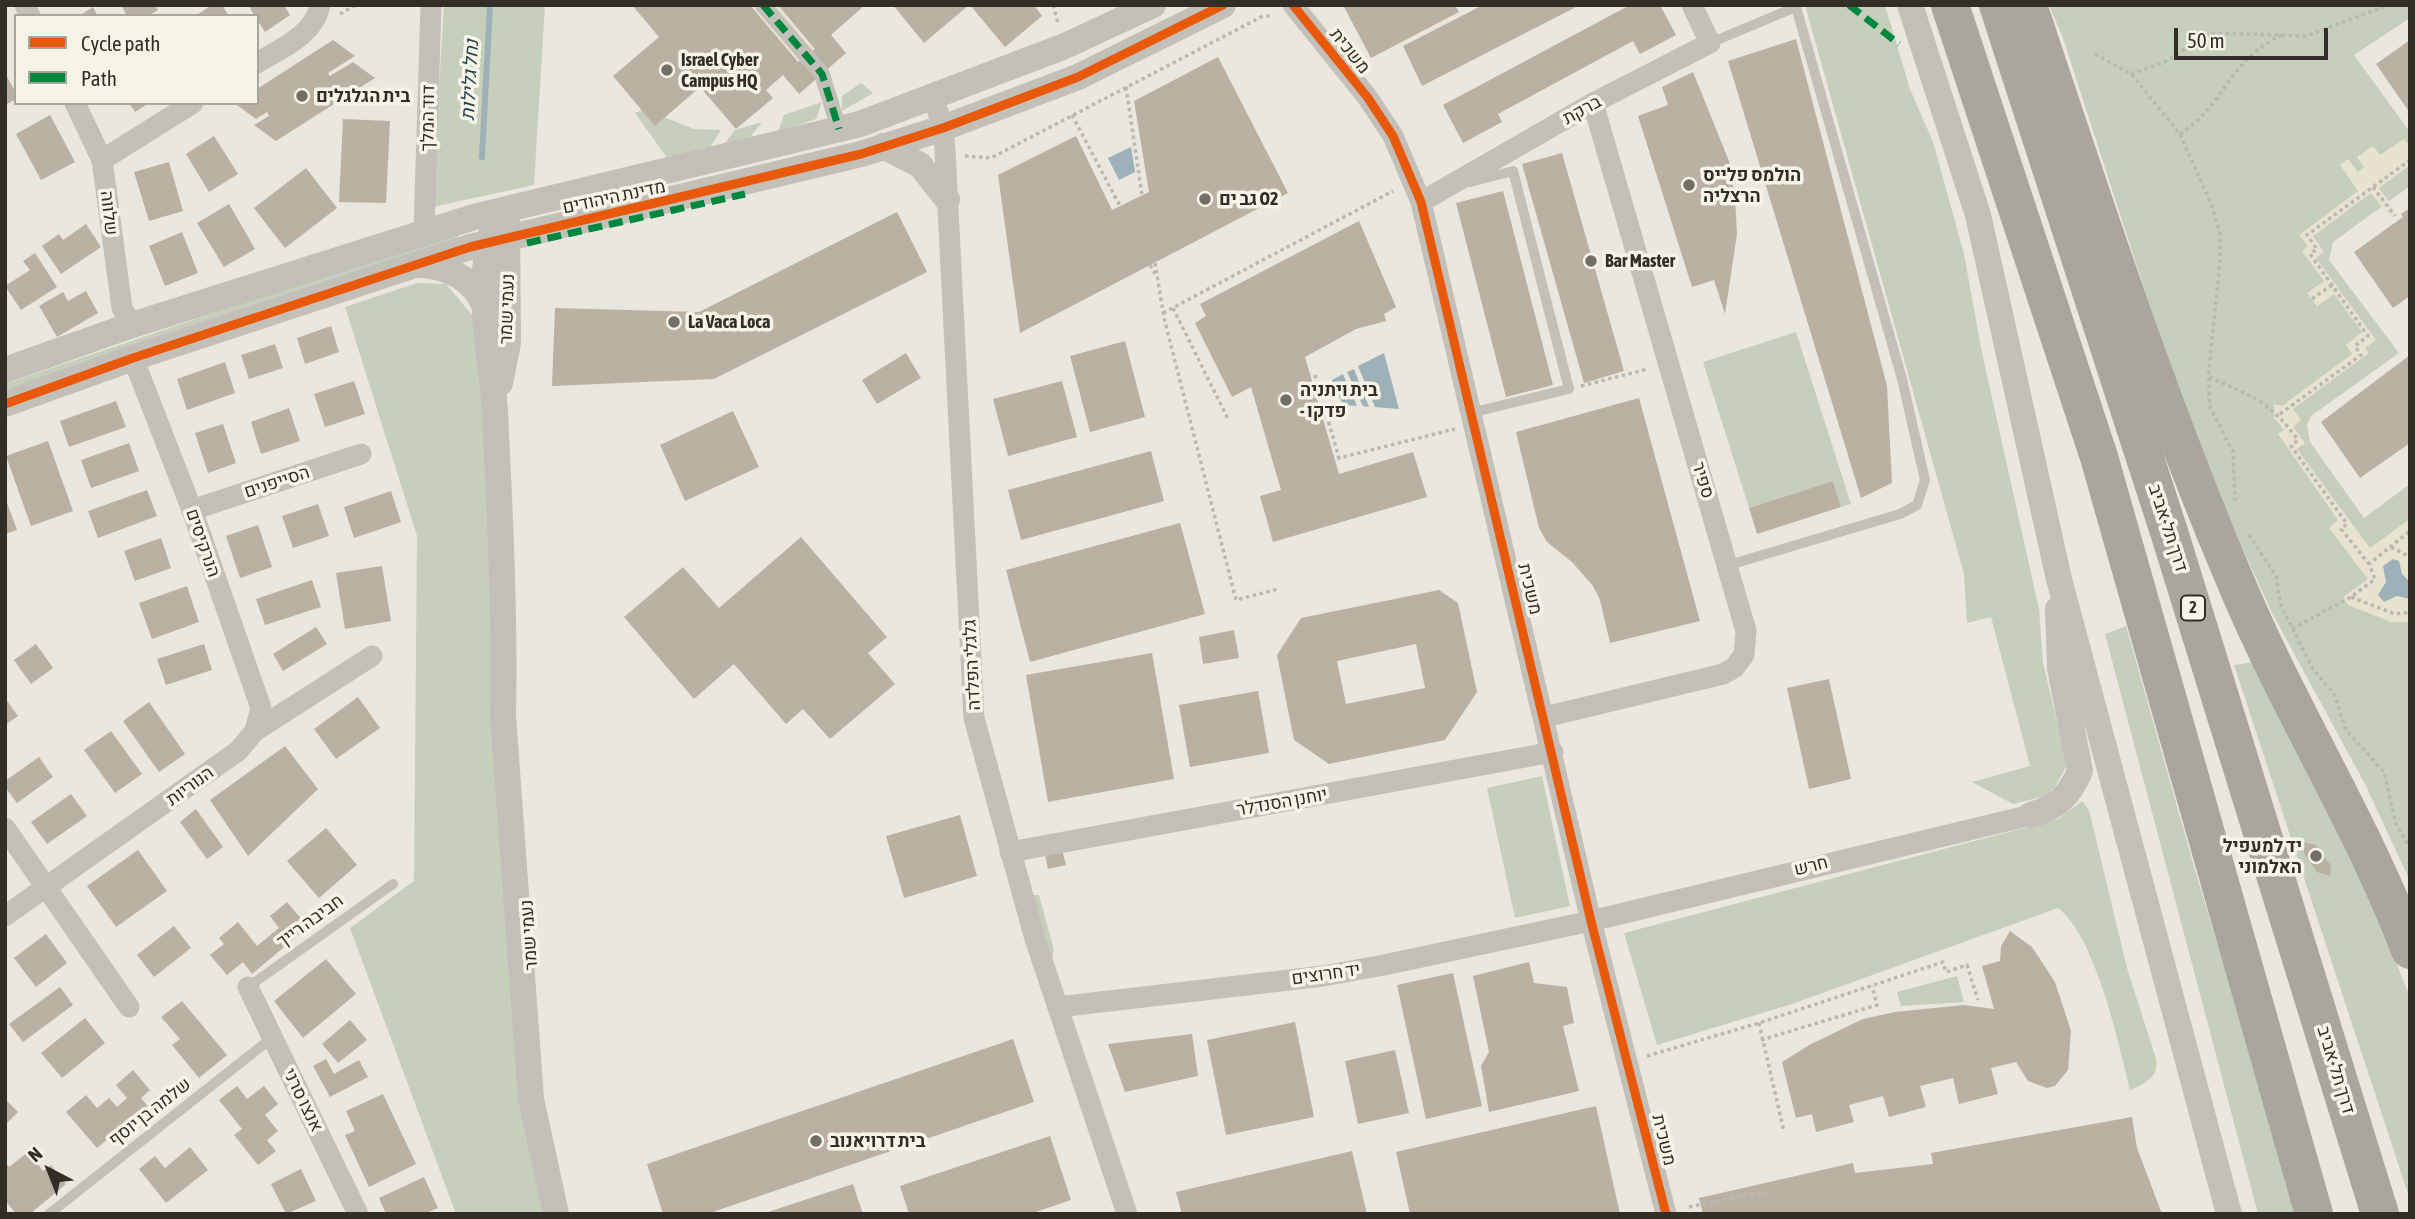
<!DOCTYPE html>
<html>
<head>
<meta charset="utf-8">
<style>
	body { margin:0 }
	#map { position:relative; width:2415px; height:1219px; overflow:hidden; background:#eae7df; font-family:"Asap Condensed",sans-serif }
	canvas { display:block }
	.frame { position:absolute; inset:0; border:7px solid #322e27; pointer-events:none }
	.legend { position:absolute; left:14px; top:14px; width:245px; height:91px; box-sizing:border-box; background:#f6f4e6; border:2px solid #a8a59a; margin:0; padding:9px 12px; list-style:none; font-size:21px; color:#322e27 }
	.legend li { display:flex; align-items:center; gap:14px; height:35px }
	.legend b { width:35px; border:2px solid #a8a59a }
	.north { position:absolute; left:14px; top:1135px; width:70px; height:70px; -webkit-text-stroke:5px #f6f4e6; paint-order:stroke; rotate:318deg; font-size:19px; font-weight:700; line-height:28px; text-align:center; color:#322e27 }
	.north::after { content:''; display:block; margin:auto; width:24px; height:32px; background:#322e27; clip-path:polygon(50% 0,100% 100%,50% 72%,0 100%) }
	.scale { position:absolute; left:2174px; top:28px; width:154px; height:32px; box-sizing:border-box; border:4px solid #322e27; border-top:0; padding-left:9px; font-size:21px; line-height:24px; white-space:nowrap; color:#322e27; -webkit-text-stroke:5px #f6f4e6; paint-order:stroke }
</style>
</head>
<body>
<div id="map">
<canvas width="2415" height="1219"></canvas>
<div class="frame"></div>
<ul class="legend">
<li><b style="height:9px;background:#e8590c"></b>Cycle path</li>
<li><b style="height:9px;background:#00873e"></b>Path</li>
</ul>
<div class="north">N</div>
<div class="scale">50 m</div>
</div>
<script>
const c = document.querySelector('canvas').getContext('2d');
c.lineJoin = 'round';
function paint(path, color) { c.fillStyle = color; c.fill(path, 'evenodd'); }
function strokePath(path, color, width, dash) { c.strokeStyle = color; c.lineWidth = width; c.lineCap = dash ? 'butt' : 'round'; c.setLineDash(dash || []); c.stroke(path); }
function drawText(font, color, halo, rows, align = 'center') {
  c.font = font + ' "Asap Condensed",Heebo,sans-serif'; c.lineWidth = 7; c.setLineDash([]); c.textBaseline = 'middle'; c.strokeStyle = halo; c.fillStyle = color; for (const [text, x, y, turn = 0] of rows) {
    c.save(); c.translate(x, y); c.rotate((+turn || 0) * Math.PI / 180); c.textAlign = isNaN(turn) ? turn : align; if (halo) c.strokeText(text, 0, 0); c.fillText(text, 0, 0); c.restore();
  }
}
paint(new Path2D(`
	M444,5H545L534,185L432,207Z
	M1805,5H1885L1910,89L1933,142L1964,254L1981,348L2039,609L2043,663L2064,751L2066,767L2055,787L2045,796L2013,804L1972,782L2030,766L1991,617L1967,623L1964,574Z
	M2049,5H2410V18L2354,55L2410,132V186L2333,242L2329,260L2399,353L2311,416L2307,425L2310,442L2364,518L2410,484V519L2354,561L2368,579L2352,604L2391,622L2410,619V881L2365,784L2273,615L2225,510L2183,409L2063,38Z
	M861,83L873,93L842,111V96Z
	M822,102L816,119L778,132L784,115Z
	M644,109L694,129L721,130L707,152L670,162L635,113Z
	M762,122L746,142L721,148L735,130Z
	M457,230L458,241L5,391V384Z
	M417,283L446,284L478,322L547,1214H456L350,928L414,881L417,536L345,307Z
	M1796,332L1851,504L1841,507L1833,481L1749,508L1703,362Z
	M2126,626L2195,870L2299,1214H2258L2105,634Z
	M2255,662L2373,906L2410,997V1200L2234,665Z
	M1542,776L1570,906L1515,918L1487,788Z
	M2082,801L2089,810L2127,968L2156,1059C2159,1078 2145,1083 2130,1090C2119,1043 2095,936 2058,908L1792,1004L1657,1045L1624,933L2058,819Z
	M1032,895H1039L1054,950L1052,958Z
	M1957,976L1964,1002L1901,1006L1897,992Z`), '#c6cfbb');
paint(new Path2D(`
	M750,5H778L830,67L814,81Z
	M2404,139L2410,146V165L2379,188L2398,214L2391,219L2371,193L2313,236L2324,252L2316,258L2376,340L2365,348L2369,353L2293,409L2301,420L2293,427L2305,443L2297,449L2370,548L2410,519V622H2391L2348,605L2343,597L2368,579L2329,528L2338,520L2278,434L2284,430L2274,418V404L2282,406L2352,354L2346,345L2362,332L2334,294L2317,306L2307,293L2324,281L2302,251L2308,246L2299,235L2358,191L2340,165L2348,159L2358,172L2364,167L2357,157L2373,146L2380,155Z`), '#e7e3d0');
paint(new Path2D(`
	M1131,147L1135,172L1119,180L1108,158Z
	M1384,353L1399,409L1375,407L1358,366Z
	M1354,369L1369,407L1363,406L1347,372Z
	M1343,374L1357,406L1343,405L1332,380Z
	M2393,559L2399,561L2402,574L2410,582V599L2397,596L2384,602L2378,595L2386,582L2383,566Z`), '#9eb0b8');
strokePath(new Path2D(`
	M482,157L490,5`), '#9eb0b8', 6);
paint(new Path2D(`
	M121,5H155L158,10L148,16H127Z
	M212,5H222L229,16H195Z
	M248,5H284L290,15L265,32Z
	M632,5H750L798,62L815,49L778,5H865L831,35L846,53L799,94L783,75L766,90L773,98L736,129L700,87L655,126L613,76L659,37Z
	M893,5H969L924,43Z
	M970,5H1034L1042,16L1005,47Z
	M1343,5H1455L1459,12L1371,58Z
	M1483,5H1580L1422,86L1403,46Z
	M1630,5H1660L1676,35L1640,54L1633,41L1498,114L1502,122L1463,143L1443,105Z
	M93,7L98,16H79Z
	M1796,39L1887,386L1892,483L1861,498L1728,61Z
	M333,40L355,56L328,73L330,76L353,62L375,78L276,141L254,125L269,116L267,112L256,119L234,103H257V89Z
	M2410,40V113L2376,64Z
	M1218,57L1288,193L1020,333L998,175L1076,136L1112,210L1149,192L1134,101Z
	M1693,72L1729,161L1735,196L1737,234L1725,314L1714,280L1692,287L1638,116L1668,105L1662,87Z
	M5,73L16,93V99L5,105Z
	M129,103H149L135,112Z
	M50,115L75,162L41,180L16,134Z
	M343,119L390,121L386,203L339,202Z
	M214,136L238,174L209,192L186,154Z
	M1562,153L1624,371L1584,383L1522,164Z
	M169,162L183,211L149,221L134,172Z
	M306,168L337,208L285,248L254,208Z
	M1503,191L1553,385L1506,397L1456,203Z
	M229,204L255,249L224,267L197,223Z
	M2410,208V296L2393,308L2354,252L2403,217L2401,214Z
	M897,212L927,272L714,379L552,386L555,308L699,312Z
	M1359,221L1396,307L1384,314L1386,321L1356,329L1305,357L1339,474L1413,452L1427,497L1273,542L1260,496L1281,490L1251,387L1232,397L1195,323L1206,316L1200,304Z
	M86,224L101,247L61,274L42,246L59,234L63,240Z
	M182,232L198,273L165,286L149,246Z
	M35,253L57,287L21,310L5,286L30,270L23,261Z
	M86,291L98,313L57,337L39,306L63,292L68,301Z
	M331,326L339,352L305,364L297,338Z
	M1125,341L1145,417L1090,432L1070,356Z
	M275,344L283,368L249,379L241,355Z
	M906,353L921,378L877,404L862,380Z
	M2410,355V443L2360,478L2321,422Z
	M225,362L235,393L187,410L177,379Z
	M354,381L365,414L325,427L314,394Z
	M1062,381L1077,437L1008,456L993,399Z
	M1639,398L1700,621L1610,643L1600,600L1593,586L1572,562L1547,542L1539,528L1516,432Z
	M116,401L126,427L69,447L60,421Z
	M289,408L300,441L261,454L251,422Z
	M733,411L759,467L685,501L660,445Z
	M223,424L236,463L208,473L195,433Z
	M48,441L73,511L31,526L6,456Z
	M129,443L139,471L91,488L81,460Z
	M1151,451L1164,501L1021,540L1008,490Z
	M1833,481L1841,507L1757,534L1749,508Z
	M147,490L157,516L98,538L88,511Z
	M391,491L401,522L354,538L344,507Z
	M5,497L17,530L5,534Z
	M318,504L329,536L293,548L282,516Z
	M1180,523L1205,614L1030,662L1006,570Z
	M258,525L272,567L240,578L226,536Z
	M801,537L887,637L868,653L895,684L830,739L803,709L786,724L734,664L694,699L624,617L683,567L719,608Z
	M161,538L171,568L135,581L124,551Z
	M382,566L391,621L345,629L336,573Z
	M312,580L321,607L265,625L256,599Z
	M187,586L199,622L152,639L139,603Z
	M1439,590L1458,603L1477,692L1445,740L1329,764L1294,740L1277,655L1301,618ZM1416,644L1425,688L1346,704L1337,661Z
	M316,627L327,644L283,671L273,654Z
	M1234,630L1239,658L1203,664L1199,637Z
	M36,644L53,668L31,684L14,660Z
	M204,644L212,670L166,685L157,659Z
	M1152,653L1174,779L1048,802L1026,675Z
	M1829,679L1851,779L1809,789L1787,688Z
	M1258,691L1269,753L1190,767L1179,705Z
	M358,697L380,728L336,759L314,729Z
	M5,698L18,716L5,725Z
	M149,702L185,754L159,772L123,721Z
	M111,731L142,774L115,793L84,750Z
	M285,746L318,789L248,856L210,800Z
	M39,757L53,777L17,803L5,787V781Z
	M71,794L87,816L47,844L31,822Z
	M196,809L223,847L207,859L180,822Z
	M960,815L977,876L904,898L886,836Z
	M326,828L357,865L319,898L287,861Z
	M2304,842L2316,845L2331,866L2330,876L2317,872L2304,854Z
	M138,850L167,891L116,927L87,886Z
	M1062,850L1066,865L1048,869L1045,854Z
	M287,902L308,927L252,974L243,962L227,975L210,955L224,944L219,938L238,922L257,946L279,928L270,916Z
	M174,926L191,948L154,977L137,955Z
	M2010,931L2032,947L2055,982L2071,1031L2068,1070L2055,1086L2047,1088L2028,1081L2016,1062L1991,1068L1998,1094L1959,1104L1953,1078L1920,1086L1926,1107L1889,1117L1883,1096L1849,1105L1854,1122L1816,1132L1812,1114L1796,1118L1782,1062L1811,1044L1863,1019L1895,1012L1964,1005L1994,1009L1982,966L2000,961L2001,946Z
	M46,934L67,963L36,987L14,958Z
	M326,959L356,994L303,1038L274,1001Z
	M1529,962L1534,983L1567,987L1574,1023L1563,1026L1579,1091L1489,1112L1481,1066L1489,1052L1473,976Z
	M1453,973L1482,1106L1426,1119L1397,985Z
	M60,987L73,1005L23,1042L9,1024Z
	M182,1001L227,1055L199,1078L172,1045L180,1039L161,1017Z
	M85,1018L105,1043L62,1078L41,1053Z
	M350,1020L367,1040L338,1063L322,1044Z
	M1295,1022L1314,1117L1226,1135L1207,1040Z
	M1192,1034L1198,1076L1125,1092L1108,1044Z
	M1013,1039L1034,1102L707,1214H663L647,1164Z
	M1395,1050L1409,1113L1358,1124L1345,1061Z
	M326,1059L334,1074L359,1060L368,1077L330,1097L313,1066Z
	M133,1070L150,1090L141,1098L151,1110L113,1144L108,1139L97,1148L66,1112L86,1095L97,1108L109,1098L117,1107L127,1098L116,1085Z
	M237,1086L247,1099L264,1086L278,1104L265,1115L278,1131L267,1140L276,1151L258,1165L234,1135L242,1129L219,1100Z
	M383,1094L416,1164L369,1187L345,1135L355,1131L346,1111Z
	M5,1099L18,1112L5,1125Z
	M1596,1106L1620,1214H1410L1396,1152Z
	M2132,1117L2137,1148L2162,1214H1703L1699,1198L1853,1163L1855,1173L1933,1164L1931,1153Z
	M1050,1136L1071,1200L1030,1214H909L900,1186Z
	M190,1147L208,1170L166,1203L139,1169L155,1156L165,1168Z
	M1352,1151L1367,1214H1182L1176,1192Z
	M28,1152L43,1171L51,1165L66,1184L30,1214H16L5,1200V1162L9,1167Z
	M301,1169L316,1201L286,1214L271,1184Z
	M424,1177L438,1208L424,1214H386L379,1198Z
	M853,1184L863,1214H765V1213Z`), '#bbb1a3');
strokePath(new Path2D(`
	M1053,5L1058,23
	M340,14L356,5
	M2095,54L2131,74L2180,134L2211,204L2220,233V263L2209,369V405L2233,452L2235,500
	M2131,74L2163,63L2211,33L2306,36L2389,5
	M1126,87L1142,195
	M1072,115L1120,206
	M2180,134C2224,106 2229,59 2282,35
	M965,156L991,158L1263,16H1270
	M2373,187L2395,216
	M1155,263L1164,318L1236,600L1278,589
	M1150,265L1155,274
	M2312,299L2332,285
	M1173,308L1229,421
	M1163,313L1393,191
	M1315,375L1339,458L1455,429
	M2209,377C2251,396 2270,401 2298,440L2291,446L2347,524L2341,529L2369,564
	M1581,386L1648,369
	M2280,414L2361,355L2355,346L2368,336L2310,254L2317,249L2307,235L2410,160
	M2249,535L2276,576L2281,606L2313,669L2334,694L2346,730L2384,772L2396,824L2410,848
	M2391,547L2410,557
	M2351,597L2395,614L2410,612
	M2292,629L2351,597L2375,579L2369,564L2410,531
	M1759,1023L1784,1132
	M1761,1040L1877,1005L1872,986
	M1647,1056L1759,1023L1943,962L1946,972L1967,965L1978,1000
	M1689,1207L1758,1192L1772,1196`), '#bbb8b1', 3.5, [3.5, 3.5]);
strokePath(new Path2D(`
	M1710,43L1796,7L1902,379L1925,480L1917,505L1900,514L1729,565
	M1470,182L1513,171L1569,389L1470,413
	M248,987L393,884
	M49,1214L273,1037`), '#c2c0b9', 10);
strokePath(new Path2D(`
	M763,5L822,74L839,129`), '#c2c0b9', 16);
strokePath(new Path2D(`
	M25,5L30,16
	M1293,5L1368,98L1393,136L1421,202L1591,921L1666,1214
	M257,63C282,48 314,35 320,5
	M933,96L943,128L945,150L974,718L1035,939L1127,1214
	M75,103L102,160L122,308L132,325
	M102,160L193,103
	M1421,202L1593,103L1710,43L1692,5
	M424,231L431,5
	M133,358L192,510L261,708L255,731
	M192,510L361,454
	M1545,717L1723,674L1734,668L1744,655L1746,631L1593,103
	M5,828L129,1007
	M1010,852L1553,752
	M5,916L238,751L255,731L372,656
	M248,987L358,1214
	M1058,1007L1323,976L1384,965L1591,921L2031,815`), '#c2c0b9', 21);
strokePath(new Path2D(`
	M1910,5L1978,215L2059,579L2229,1214
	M883,146L920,165L947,199
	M493,227C474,287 491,351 495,412C500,513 505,615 503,716L531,1099L556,1214
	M420,265C448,266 473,279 484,305
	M5,370L132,325L474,217L860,124L1065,46L1153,5
	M500,383L508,343L507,220
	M5,404L133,358L470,247L861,154L943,128L1078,77L1223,5
	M2031,815C2058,807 2069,796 2080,771L2060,668L2058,609`), '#c2c0b9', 26);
strokePath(new Path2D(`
	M1950,5L2099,457L2314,1214
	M1998,5L2170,535L2380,1214
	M2028,5C2094,203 2158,401 2240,592C2292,714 2363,826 2410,950`), '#a9a69e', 38);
strokePath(new Path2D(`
	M763,5L822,74L839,129
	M1849,5L1899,44
	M527,243L745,194`), '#00873e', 7, [14, 7]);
strokePath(new Path2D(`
	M1293,5L1368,98L1393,136L1421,202L1591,921L1666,1214
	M5,404L133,358L470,247L861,154L943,128L1078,77L1223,5`), '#e8590c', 9);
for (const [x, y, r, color] of [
	[667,70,7,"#726f67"],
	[302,96,7,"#726f67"],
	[1689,185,7,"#726f67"],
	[1205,199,7,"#726f67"],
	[1591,261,7,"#726f67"],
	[674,322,7,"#726f67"],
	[1286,400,7,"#726f67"],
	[2316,856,7,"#726f67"],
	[816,1141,7,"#726f67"]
]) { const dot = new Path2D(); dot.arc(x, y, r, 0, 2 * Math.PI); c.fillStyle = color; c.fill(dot); strokePath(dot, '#f6f4e6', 2.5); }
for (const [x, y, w] of [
	[2193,608,24]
]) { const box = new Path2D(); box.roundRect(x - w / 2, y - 12.5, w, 25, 5); c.fillStyle = '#f6f4e6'; c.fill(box); strokePath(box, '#322e27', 2); }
drawText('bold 16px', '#322e27', null, [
	["2",2193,608]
]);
drawText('18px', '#322e27', '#f6f4e6', [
	["משכית",1350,51,51],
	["ברקת",1582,110,-29],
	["דוד המלך",428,118,-89],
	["מדינת היהודים",614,197,-12],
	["שלווה",109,213,83],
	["נעמי שמר",507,309,-88],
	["ספיר",1703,480,73],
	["הסייפנים",277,482,-18],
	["דרך תל-אביב",2168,528,72],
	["הנרקיסים",203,543,71],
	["משכית",1530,589,76],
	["גלגלי הפלדה",972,665,-93],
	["הנוריות",190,786,-36],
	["יוחנן הסנדלר",1282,802,-10],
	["חרש",1811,866,-14],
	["חביבה רייך",310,921,-36],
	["נעמי שמר",529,935,-94],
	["יד חרוצים",1326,974,-8],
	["דרך תל-אביב",2336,1070,73],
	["אנצו סרני",303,1100,64],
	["שלמה בן יוסף",150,1112,-38],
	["משכית",1664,1140,76]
]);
drawText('bold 18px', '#322e27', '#f6f4e6', [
	["Israel Cyber",681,60],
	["Campus HQ",681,81],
	["בית הגלגלים",316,96],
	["הולמס פלייס",1703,175],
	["הרצליה",1703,196],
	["גב ים O2",1219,199],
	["Bar Master",1605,261],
	["La Vaca Loca",688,322],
	["בית ויתניה",1300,390],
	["- פדקו",1300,411],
	["יד למעפיל",2302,846,"right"],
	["האלמוני",2302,867,"right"],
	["בית דרויאנוב",830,1141]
], 'left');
drawText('italic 19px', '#233e4e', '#f6f4e6', [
	["נחל גלילות",470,80,-87]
]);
</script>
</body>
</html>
